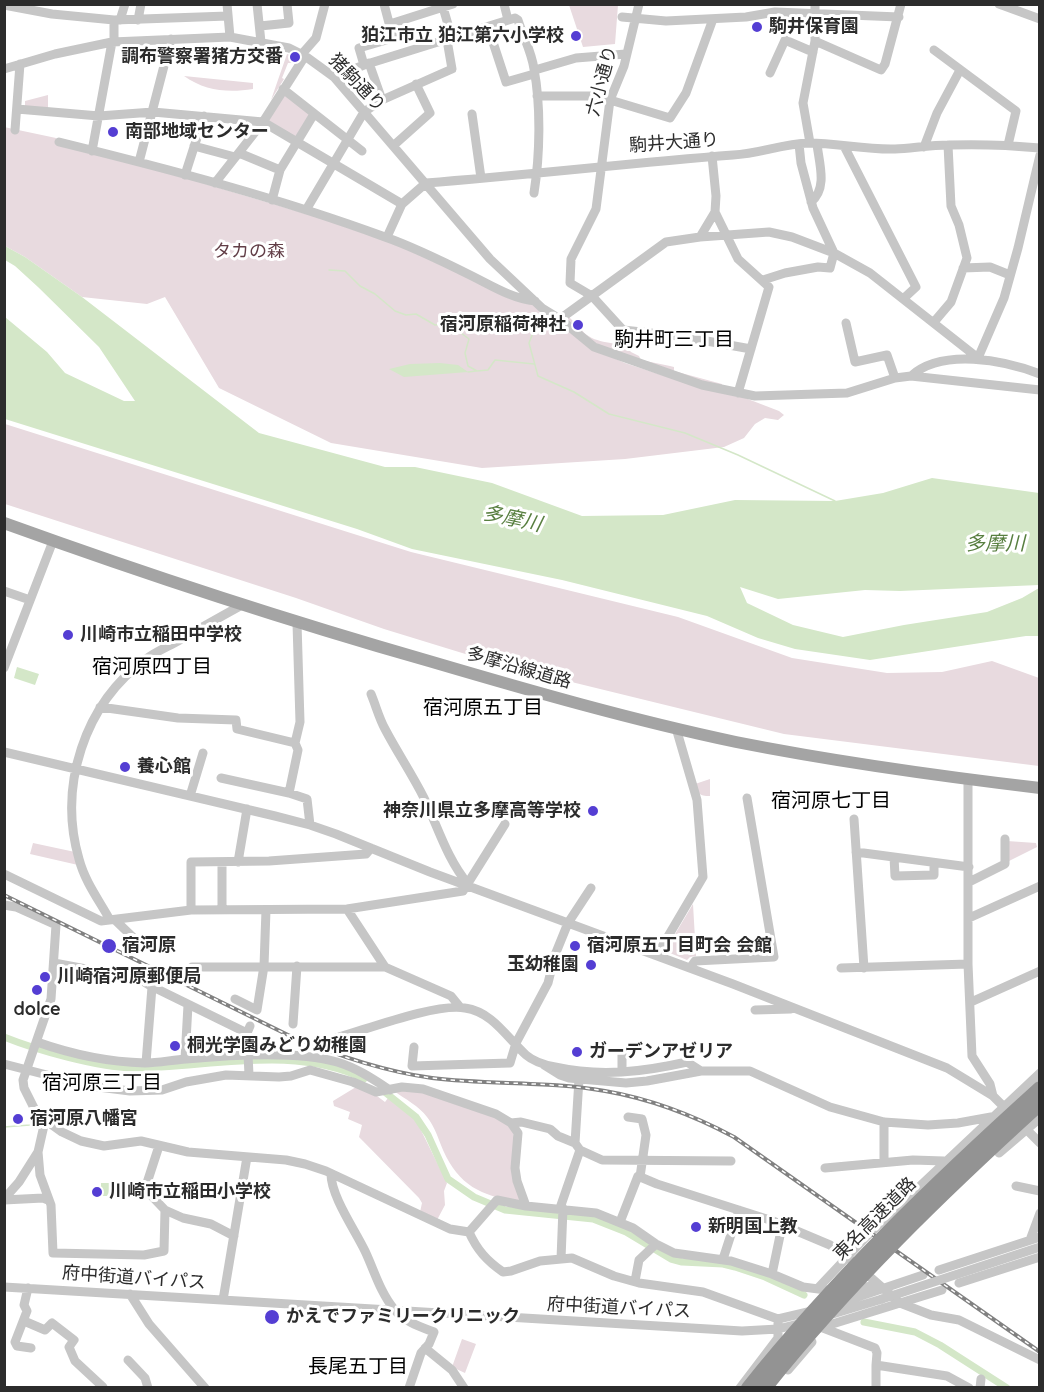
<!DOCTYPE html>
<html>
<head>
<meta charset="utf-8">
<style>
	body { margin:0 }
	#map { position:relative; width:1044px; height:1392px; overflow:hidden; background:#fff; font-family:Quicksand,sans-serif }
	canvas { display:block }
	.frame { position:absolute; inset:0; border:6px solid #2c2c2c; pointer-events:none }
</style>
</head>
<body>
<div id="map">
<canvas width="1044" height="1392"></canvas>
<div class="frame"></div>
</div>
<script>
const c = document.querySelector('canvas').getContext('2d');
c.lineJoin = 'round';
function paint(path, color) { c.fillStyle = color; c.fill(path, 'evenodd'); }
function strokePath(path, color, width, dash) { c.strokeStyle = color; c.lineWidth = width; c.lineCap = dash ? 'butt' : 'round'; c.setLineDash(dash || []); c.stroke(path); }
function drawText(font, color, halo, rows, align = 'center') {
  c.font = font + ' Quicksand,"Noto Sans JP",sans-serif'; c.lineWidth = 6; c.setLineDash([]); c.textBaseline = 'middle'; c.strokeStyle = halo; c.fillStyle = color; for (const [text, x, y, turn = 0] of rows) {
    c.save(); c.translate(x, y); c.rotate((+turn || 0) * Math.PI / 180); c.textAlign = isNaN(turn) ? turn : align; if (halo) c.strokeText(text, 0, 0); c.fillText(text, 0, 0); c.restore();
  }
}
paint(new Path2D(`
	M569,5H618L615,44L583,47Z
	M287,54L291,55L290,59L294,60L293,63H288L282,78L284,79L271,100Z
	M184,76L253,83V89C228,93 205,91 184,76Z
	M285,94L311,113L298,138L268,121Z
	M48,95V111L25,109V101Z
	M4,127L56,138L60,144L125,160L374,234L534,304L545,318L561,323L591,348L625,363L689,384L740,396L779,411L784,415L778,420L765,418L755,424L744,438L724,447L625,459L482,468L331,443L219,388L165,297L147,304L82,297L25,257L5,246Z
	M568,316L575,323H578C584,340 603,342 618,344L621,341L631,352L639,356L641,360L670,366L674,367V371L722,384V387L686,378L599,346L564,319Z
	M5,424L411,552L678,617L792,658L887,673L942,672L992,661L1039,678V766L784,734L498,664L384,629L296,598L5,504Z
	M710,779V796C699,796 698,794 695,784Z
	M1007,841L1036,843L1037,847L1009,861Z
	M33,843L75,852L78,865L30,854Z
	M693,904L696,956L690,957L687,960L665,951Z
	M356,1087L373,1093L385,1102L388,1098L406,1111L417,1122L447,1183L444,1191L445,1205L437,1220L420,1212L422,1203L419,1198L359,1137L362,1125L348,1119L350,1112L334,1106L333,1101Z
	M415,1089L499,1118L513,1129L520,1199L517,1202C481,1195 459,1186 443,1150C438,1138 435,1127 427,1117C419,1106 405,1099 394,1091Z
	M462,1339L476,1344L465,1373L452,1367Z`), '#e8dadf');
paint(new Path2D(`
	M5,246L25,257L82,297L259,433L385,467H415L492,483L582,516L663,515L735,500L835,501L883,493L932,478L1039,493V585L900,591L865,590L778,599L740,587L747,603L793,625L843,637L904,625L987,612L1022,598L1039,588V636H1026L870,660L795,649L758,638L707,616L562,580L412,549L357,529L5,419V317L47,352L65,373L124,401H135L99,347L38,287L15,266L5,260Z
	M440,363L458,365L468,372L404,377L389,369L410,364Z
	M17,667L39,674L35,685L14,678Z
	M101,1183H119V1196H101Z`), '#d4e7c8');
strokePath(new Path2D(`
	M329,270L345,271L360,286L375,294L395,311L406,315L416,314L435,325L449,324L469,339L465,353L468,366L477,371L488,370L495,360L534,364
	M536,325L529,343L538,376L574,392L609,414L685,433L738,455L835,501
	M468,372L476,371
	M4,1127L30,1125L39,1121`), '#d4e7c8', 1.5);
strokePath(new Path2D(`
	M4,1037C39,1051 97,1067 133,1068C208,1068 294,1044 364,1079
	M381,1089L416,1117L428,1135L448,1179L474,1197L505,1210L593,1219L626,1232L671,1259L682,1262L723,1264L735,1267L765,1277L804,1295
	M864,1322L915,1332L940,1345L1007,1388`), '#d4e7c8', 7);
strokePath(new Path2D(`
	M227,4L230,37
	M257,4L261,42
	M442,4L452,38
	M504,4L508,20
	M639,4L624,66L610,100L596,209L571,259L570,283L592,296L623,330L679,336L751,349
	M999,4L1040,19
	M4,5L52,14L114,20L228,16
	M622,17L666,21L746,17L775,12L899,17
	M114,20V42
	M120,20L125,4
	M138,20L141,4
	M390,24L453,4
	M260,26L289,23L287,4
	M488,27L506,82L534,74
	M815,41L881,70L885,64L901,4
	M934,50L1016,111L1008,145
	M302,54L316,38L325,4
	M369,63L382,100
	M364,65L359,48L393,38L384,4
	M4,69L55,54L112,42L230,37L289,48L305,56L334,77L490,259L542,308L560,319L594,347L702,385L755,396L847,393L895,378L911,376L1040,390
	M535,70L576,58L626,54
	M770,73L785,40L813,52
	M334,77L364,65L515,18L518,20C523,36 532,53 534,69C541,106 540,155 534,193
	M283,89L362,151
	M537,96H611
	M610,100L670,118L686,93L713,19
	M17,109L99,116L153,112L263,122L402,204
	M472,114L481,178
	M15,130L20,64
	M59,142C169,169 279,198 385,237C414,247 444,262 472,276C492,286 513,299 535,301
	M810,143L803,103L815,41V4
	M194,146L235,157
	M393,146L430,113L416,84
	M844,146L916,287L903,299
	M924,147L937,113L960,70
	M92,151L112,42
	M239,153L280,170
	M712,156L716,196L715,212L738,259L769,287L738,393
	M139,162L171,39
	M185,175L204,116
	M215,183L263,122L305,56
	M426,183C528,175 631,163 733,155C759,154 781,144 809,143C837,143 866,150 895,149C913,148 931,145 949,145C979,144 1009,145 1040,148
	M272,200L280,170L314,114
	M811,202C828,188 819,163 817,144
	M306,210L364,112L382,100L452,69L447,40
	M387,237L402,204L426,183
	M700,237L715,212
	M963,268L990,267L1010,275
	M763,280L785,273L818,267L830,268L834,253L813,208L801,163L799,144
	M560,319L666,242L700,237L769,232L792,237L834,253L870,273L978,358
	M934,322L951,302L967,258L959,225L951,206L948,145
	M846,323L855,362L887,355L895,378
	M978,358L1004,298L1018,248L1040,155
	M911,376C942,348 1004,360 1040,374
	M4,591L30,600
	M4,668L53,541
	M371,694C376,706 379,718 385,729C397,752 412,774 424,798C438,827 447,859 468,884
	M100,707L178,718L236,720L237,729L295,743
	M4,752L275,816L310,825L336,834L430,872L733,984L947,1068L993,1096L1040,1143
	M221,778L289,793L307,799L310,825
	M968,779V964L972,1056L990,1084L993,1096
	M289,793L298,750L295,743L300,722L297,623
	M190,796L203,753
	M854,819L864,968
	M856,852L969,867
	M894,857L895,876L934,875V863
	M238,862L247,809
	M4,874L101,921L191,910L347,909L463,891L505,824
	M969,882L1005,864V839
	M4,905L16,907L56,925L51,999L23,1080L24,1088L37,1114L62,1132L81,1141L104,1146L141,1141L188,1152L286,1160L305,1164L326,1171L450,1229L469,1232L497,1200L526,1206L596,1213L633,1228L656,1244L674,1253L731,1261L772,1274L803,1287L834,1291
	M347,909L385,967
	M191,910V862L269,861L366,854L371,848
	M222,910V862
	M969,918L1040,886
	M110,920C99,900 85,882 79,859C58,786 84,704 146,659C155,652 167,647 178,641C199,629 220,617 242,605
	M115,920L140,944
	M657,955L703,877L697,800L676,728
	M54,963L102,972H128L149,985L247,1033
	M192,967H385L451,996L460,1007
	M690,968L695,961L774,957L747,798
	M841,968L968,964
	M235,999L257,1010L264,966L266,910
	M971,1002L1040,971
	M755,1010L791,1009
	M293,1024L297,966
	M336,1038C368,1029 435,1003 465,1008C493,1012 507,1038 526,1055C534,1062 545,1065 555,1067C600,1077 643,1072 687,1062L701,1071
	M37,1042C71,1054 109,1062 145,1063C158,1063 172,1060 186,1059C229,1055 296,1050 337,1062C357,1068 373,1079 390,1090
	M414,1047L412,1066L510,1063L516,1043L548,983L555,955L568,923L591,888
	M185,1059L188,1005
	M146,1063L152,987
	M4,1064L90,1086L130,1091L162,1090L186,1082L226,1075L279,1077L291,1076L310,1070L353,1082L376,1092L402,1087L423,1089L496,1114L511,1123L518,1133L515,1168L517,1181L526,1206
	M544,1065L560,1075L569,1078L626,1083L647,1081L701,1071H750L830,1107L884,1122L928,1125L958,1123L991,1117
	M622,1072V1054
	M249,1075L247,1033L250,1026
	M579,1079L575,1143L580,1150L602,1160L731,1161
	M628,1117L642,1119L646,1135L640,1177
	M884,1122V1162
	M511,1123L521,1122L550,1129L558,1136L575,1143
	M159,1146L145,1189L165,1210L183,1218L211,1224L234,1236
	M38,1152L40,1175L51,1205L53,1253L144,1255L164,1251L165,1210
	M999,1153L1040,1118
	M825,1168L913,1160L944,1161
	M331,1174C331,1196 355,1230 365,1251C374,1270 380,1292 394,1309C403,1321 421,1327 434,1332L429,1344L421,1353L409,1388
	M1016,1186L1040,1191
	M4,1199L19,1182L38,1152L45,1121
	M4,1200L43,1198L48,1200
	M560,1208L580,1150
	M620,1222L638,1176L657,1184L773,1221L830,1245L847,1257L900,1303L931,1315L959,1320L1040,1360
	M469,1232C477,1250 487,1261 503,1272L511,1271L540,1261L572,1258L614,1276L639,1283L703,1292L778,1319
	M1030,1240L1040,1213
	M561,1259L563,1208
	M723,1259L739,1210
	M939,1270L1040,1237
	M772,1274L782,1226
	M635,1281L639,1260L656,1244
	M959,1283L1040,1257
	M4,1287L742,1331L778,1329L802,1323
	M28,1288L24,1305L27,1311L15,1342L17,1346L31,1348
	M818,1288L867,1236L1040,1073
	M850,1290L877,1285
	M130,1294L149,1324L205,1388
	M223,1300L247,1157
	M840,1303L923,1275
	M826,1316L882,1299
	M24,1321L45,1330L52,1323L74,1340L69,1347L75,1361L103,1387
	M823,1328L875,1348L877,1353L876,1365
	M813,1330L942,1290
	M425,1348L452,1370L464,1388
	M128,1360L145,1378L148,1388
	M788,1370L812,1342
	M740,1388L778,1338V1319L812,1311
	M876,1388V1365L947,1376L969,1388
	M980,1388L981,1379`), '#c6c6c6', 9);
strokePath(new Path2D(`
	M4,523C145,574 285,620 429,661C531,691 632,720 736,742C837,762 938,776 1040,788`), '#a4a4a4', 12);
const rail = new Path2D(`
	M4,895L288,1035C335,1055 382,1071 432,1078C490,1085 548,1081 605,1091C651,1099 693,1115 734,1137L1040,1352`);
strokePath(rail, '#818181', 4);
strokePath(rail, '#fff', 1.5, [4.5]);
strokePath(new Path2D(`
	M882,1299L1040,1247`), '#c6c6c6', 9);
strokePath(new Path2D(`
	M748,1388C836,1278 936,1182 1040,1088
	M765,1388C848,1284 942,1193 1040,1104`), '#939393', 14);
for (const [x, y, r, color] of [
	[757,27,6,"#543ed3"],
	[576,36,6,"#543ed3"],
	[295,57,6,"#543ed3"],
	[113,132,6,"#543ed3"],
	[578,325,6,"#543ed3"],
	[68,635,6,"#543ed3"],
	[125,767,6,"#543ed3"],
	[593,811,6,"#543ed3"],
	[109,946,8,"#543ed3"],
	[575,946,6,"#543ed3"],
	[591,965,6,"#543ed3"],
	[45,977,6,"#543ed3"],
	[37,990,6,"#543ed3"],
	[175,1046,6,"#543ed3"],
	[577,1052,6,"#543ed3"],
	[18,1119,6,"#543ed3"],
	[97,1192,6,"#543ed3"],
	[696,1227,6,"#543ed3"],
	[272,1317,8,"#543ed3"]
]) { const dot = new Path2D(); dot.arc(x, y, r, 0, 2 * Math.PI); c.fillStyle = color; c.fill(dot); strokePath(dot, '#fff', 2); }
drawText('bold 18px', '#2c2c2c', '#fff', [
	["駒井保育園",769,27],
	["狛江市立 狛江第六小学校",564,36,"right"],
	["調布警察署猪方交番",283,57,"right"],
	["南部地域センター",125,132],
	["宿河原稲荷神社",566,325,"right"],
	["川崎市立稲田中学校",80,635],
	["養心館",137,767],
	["神奈川県立多摩高等学校",581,811,"right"],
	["宿河原",122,946],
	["宿河原五丁目町会 会館",587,946],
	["玉幼稚園",579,965,"right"],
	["川崎宿河原郵便局",57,977],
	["dolce",37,1010,"center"],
	["桐光学園みどり幼稚園",187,1046],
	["ガーデンアゼリア",589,1052],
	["宿河原八幡宮",30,1119],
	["川崎市立稲田小学校",109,1192],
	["新明国上教",708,1227],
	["かえでファミリークリニック",286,1317]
], 'left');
drawText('18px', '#2c2c2c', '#fff', [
	["六小通り",602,81,-75],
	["猪駒通り",357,83,46],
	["駒井大通り",674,143,-4],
	["多摩沿線道路",519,668,16],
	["東名高速道路",875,1219,-45],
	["府中街道バイパス",134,1278,4],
	["府中街道バイパス",619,1308,3]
]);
drawText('18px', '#623e47', '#fff', [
	["タカの森",249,252]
]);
drawText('20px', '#000', '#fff', [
	["駒井町三丁目",674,340],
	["宿河原四丁目",152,667],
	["宿河原五丁目",483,708],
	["宿河原七丁目",831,801],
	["宿河原三丁目",102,1083],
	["長尾五丁目",358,1367]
]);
drawText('italic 20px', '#587f40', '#fff', [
	["多摩川",512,519,12],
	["多摩川",995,544]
]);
</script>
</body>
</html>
